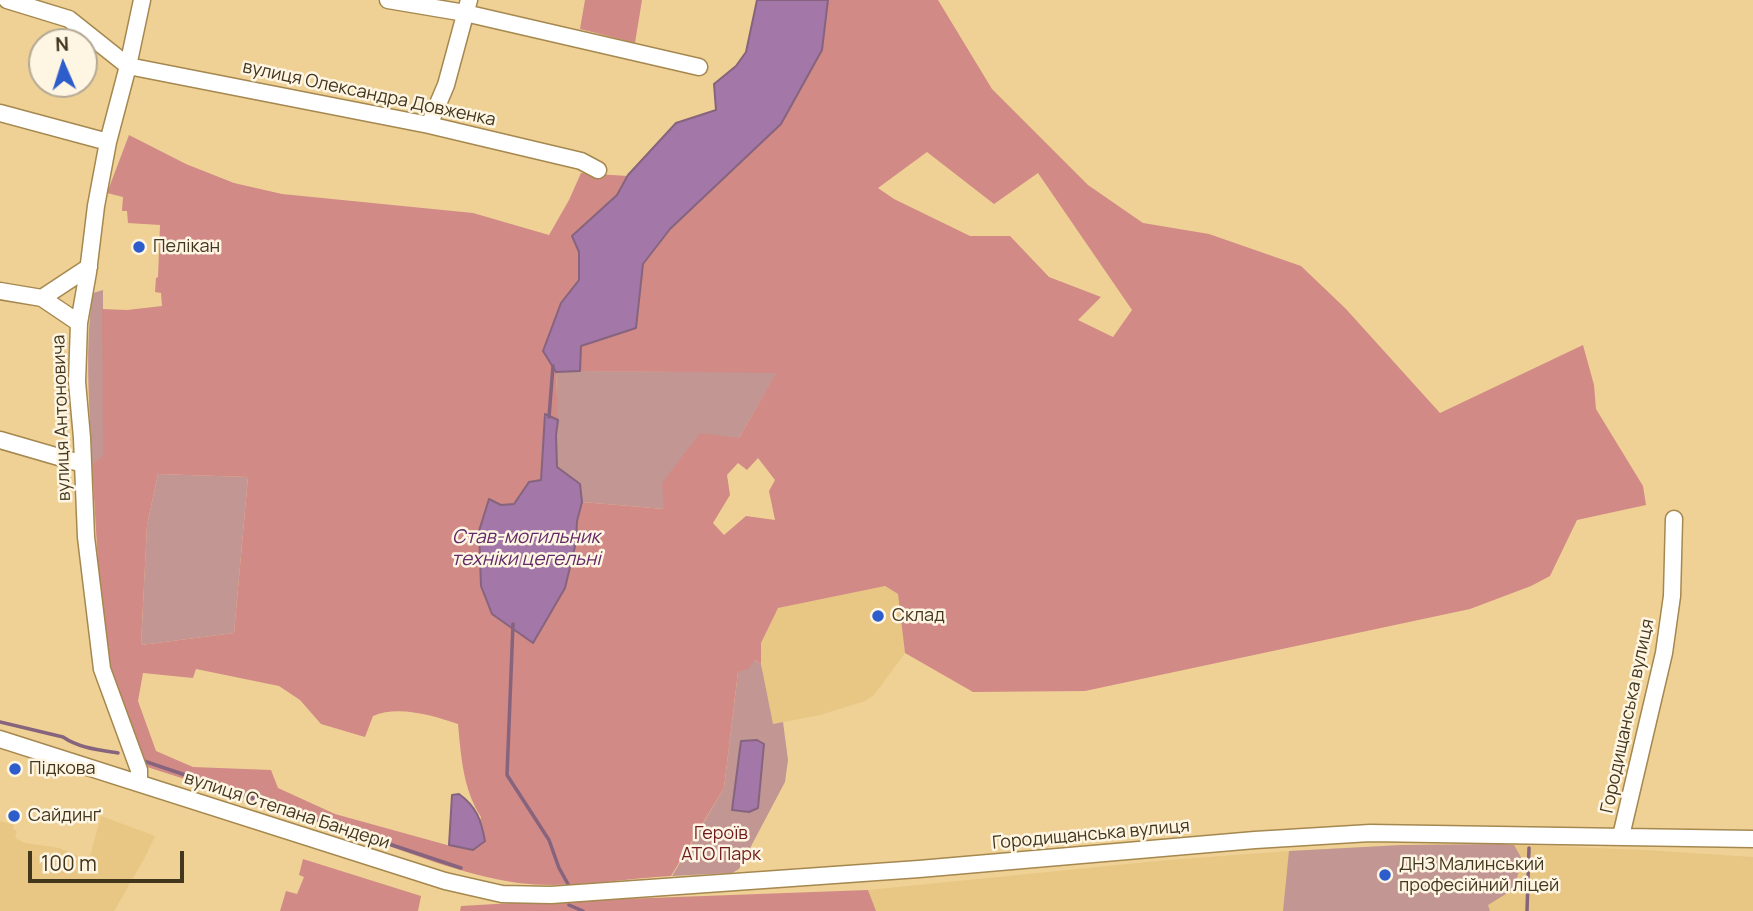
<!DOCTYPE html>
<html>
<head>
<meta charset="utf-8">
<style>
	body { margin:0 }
	#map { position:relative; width:1753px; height:911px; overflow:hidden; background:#efd196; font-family:Manrope,sans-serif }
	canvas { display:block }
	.north { position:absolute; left:28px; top:28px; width:70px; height:70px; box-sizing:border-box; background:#fef5e3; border:2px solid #b3a994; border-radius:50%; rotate:357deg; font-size:19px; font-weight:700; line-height:28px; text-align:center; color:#42361d }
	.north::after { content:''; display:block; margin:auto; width:24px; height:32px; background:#2d5dcb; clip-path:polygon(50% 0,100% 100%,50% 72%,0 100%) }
	.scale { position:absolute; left:28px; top:851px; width:156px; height:32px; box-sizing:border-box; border:4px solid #42361d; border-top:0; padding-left:9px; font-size:21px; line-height:24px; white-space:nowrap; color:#42361d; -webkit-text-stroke:5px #fef5e3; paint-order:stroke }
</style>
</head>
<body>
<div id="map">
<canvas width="1753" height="911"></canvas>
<div class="north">N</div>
<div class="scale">100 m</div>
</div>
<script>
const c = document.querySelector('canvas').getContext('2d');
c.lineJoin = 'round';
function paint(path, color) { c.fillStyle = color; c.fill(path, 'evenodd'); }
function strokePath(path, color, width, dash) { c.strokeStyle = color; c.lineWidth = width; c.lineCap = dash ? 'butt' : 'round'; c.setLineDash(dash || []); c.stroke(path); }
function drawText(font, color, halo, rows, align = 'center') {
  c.font = font + ' Manrope,sans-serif'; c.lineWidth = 5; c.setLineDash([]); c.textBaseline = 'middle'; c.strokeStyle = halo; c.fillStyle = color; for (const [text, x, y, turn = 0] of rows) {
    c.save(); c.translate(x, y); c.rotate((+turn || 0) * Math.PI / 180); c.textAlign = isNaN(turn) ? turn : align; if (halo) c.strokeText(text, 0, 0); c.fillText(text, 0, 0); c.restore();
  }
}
paint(new Path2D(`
	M884,586L898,594L905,653L874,695L865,701L820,715L773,724L765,688L760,653L761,643L777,608Z
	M101,816L155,836L144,859L114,911H0V821L14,825L13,829L17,831L15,838L25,843L59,848L89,860Z
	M1501,844L1644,850L1753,857V911H876L868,890L1168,860L1289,851L1402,845Z`), '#e8c683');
paint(new Path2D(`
	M103,290V457L92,464C90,407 84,349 93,293Z
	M580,371L777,372L739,438L664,509L582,502L580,484L557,467C556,435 558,404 556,372Z
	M158,474L248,477L234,633L141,645L147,525Z
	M755,660L761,664L773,724L783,722L788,760L785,782L739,869L732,873L672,876L724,788L738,672Z
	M1501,844L1514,845L1522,859L1514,889L1488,905L1490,911H1283L1289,851L1402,845Z`), '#c19693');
paint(new Path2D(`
	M585,0H642L635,43L580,29Z
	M828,0H938L992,89L1088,185L1143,223L1209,234L1301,266L1346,309L1440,413L1583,345L1594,385L1596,409L1643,486L1646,505L1577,520L1550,576L1531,586L1470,609L1085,691L973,692L905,653L898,594L885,586L778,608L761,643V664L755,660L748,669L738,672L724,788L671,876C621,879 569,889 518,883C462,875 409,852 356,835C285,811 215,789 144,766L110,664L98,564L92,464L103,456L102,309L127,310L162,306L161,293L155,292L156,278L158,277L160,225L128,223L127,211H122L123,197L107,193L129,135L186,164L234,183L282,194L473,213L549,235L569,200L581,173L628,176L617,195L572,236L579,252V280L561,303L543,351L556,372L558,420L545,414L541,480L529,483L514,504L501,505L576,542L577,521L582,502L664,509L662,483L700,433L739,438L776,373L580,371L581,346L636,328L643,265L670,229L822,50ZM927,152L994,204L1038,173L1132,310L1113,337L1078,320L1101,297L1049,277L1010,236H970L894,199L878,188ZM758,458L775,480L769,491L775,520L746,516L724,535L713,523L730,495L727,475L738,463L747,470ZM158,474L248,477L234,633L141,645L147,525ZM196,669L279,686L300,700L321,724L365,737L373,716C398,705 432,715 458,724C461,756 463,789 481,817L472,850L447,845L335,814L278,788L271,770L193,767L156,751L138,701L143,673L193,678Z
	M303,859L421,896L418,911H280L286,891L297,894L304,877L299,875Z
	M868,890L876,911H460L461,906L513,903Z`), '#d18a86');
const water = new Path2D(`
	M757,0H828L822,50L781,124L670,229L643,264L636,328L581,346L580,371L556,372L543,351L561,303L579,280V252L572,236L617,195L628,175L676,123L716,110L714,84L736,66L746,52Z
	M545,414L558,420L556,435L557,467L580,484L582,502L577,521L576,542L565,588L533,643L492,614L481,586L479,531L489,499L501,505L514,504L529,482L541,480Z
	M757,740L764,744L758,808L749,812L732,810L741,741Z
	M459,794C477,807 481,820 485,841L473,850L449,845L452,795Z`);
paint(water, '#a377a7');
strokePath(water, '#86647e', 2);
strokePath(new Path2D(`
	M549,417L553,366
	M513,624L507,775L549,840L559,868L568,884
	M0,722L63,737C79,748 99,750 118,753
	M141,760L259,800
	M275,806L461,868
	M569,905L583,911
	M1527,911L1529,848`), '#86647e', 3.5);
const minor = new Path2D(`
	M7,0L69,19L128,66L429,125L581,161L598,170
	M388,0L465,13L699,67
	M0,113L108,142
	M429,125L446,85L469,0
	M0,291L42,298L79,323
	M42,298L89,267
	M0,440L83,464
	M0,739L445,881L502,894L551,895L919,869L1255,840L1370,833L1753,839
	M139,783V770L102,669L86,537L82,438L77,382L79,323L88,272L96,206L108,142L128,66L142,0
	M1621,836L1664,653L1672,596L1674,519`);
strokePath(minor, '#a5884f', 19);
strokePath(minor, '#fff', 16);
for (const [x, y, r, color] of [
	[139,247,7,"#2d5dcb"],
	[878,616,7,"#2d5dcb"],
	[15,769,7,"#2d5dcb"],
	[14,816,7,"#2d5dcb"],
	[1385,875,7,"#2d5dcb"]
]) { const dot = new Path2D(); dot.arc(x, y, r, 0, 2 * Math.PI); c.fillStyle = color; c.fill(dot); strokePath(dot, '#fef5e3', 2.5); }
drawText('18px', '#42361d', '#fef5e3', [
	["вулиця Олександра Довженка",369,94,12],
	["вулиця Антоновича",62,418,-92],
	["Городищанська вулиця",1628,716,-78],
	["вулиця Степана Бандери",287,811,18],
	["Городищанська вулиця",1091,835,-5]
]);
drawText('18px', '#42361d', '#fef5e3', [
	["Пелікан",153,247],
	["Склад",892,616],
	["Підкова",29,769],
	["Сайдинґ",28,816],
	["ДНЗ Малинський",1399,865],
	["професійний ліцей",1399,886]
], 'left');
drawText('18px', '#701b1e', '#fef5e3', [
	["Героїв",721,834],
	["АТО Парк",721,855]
]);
drawText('italic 19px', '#622a68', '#fef5e3', [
	["Став-могильник",526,538],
	["техніки цегельні",526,560]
]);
</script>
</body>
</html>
